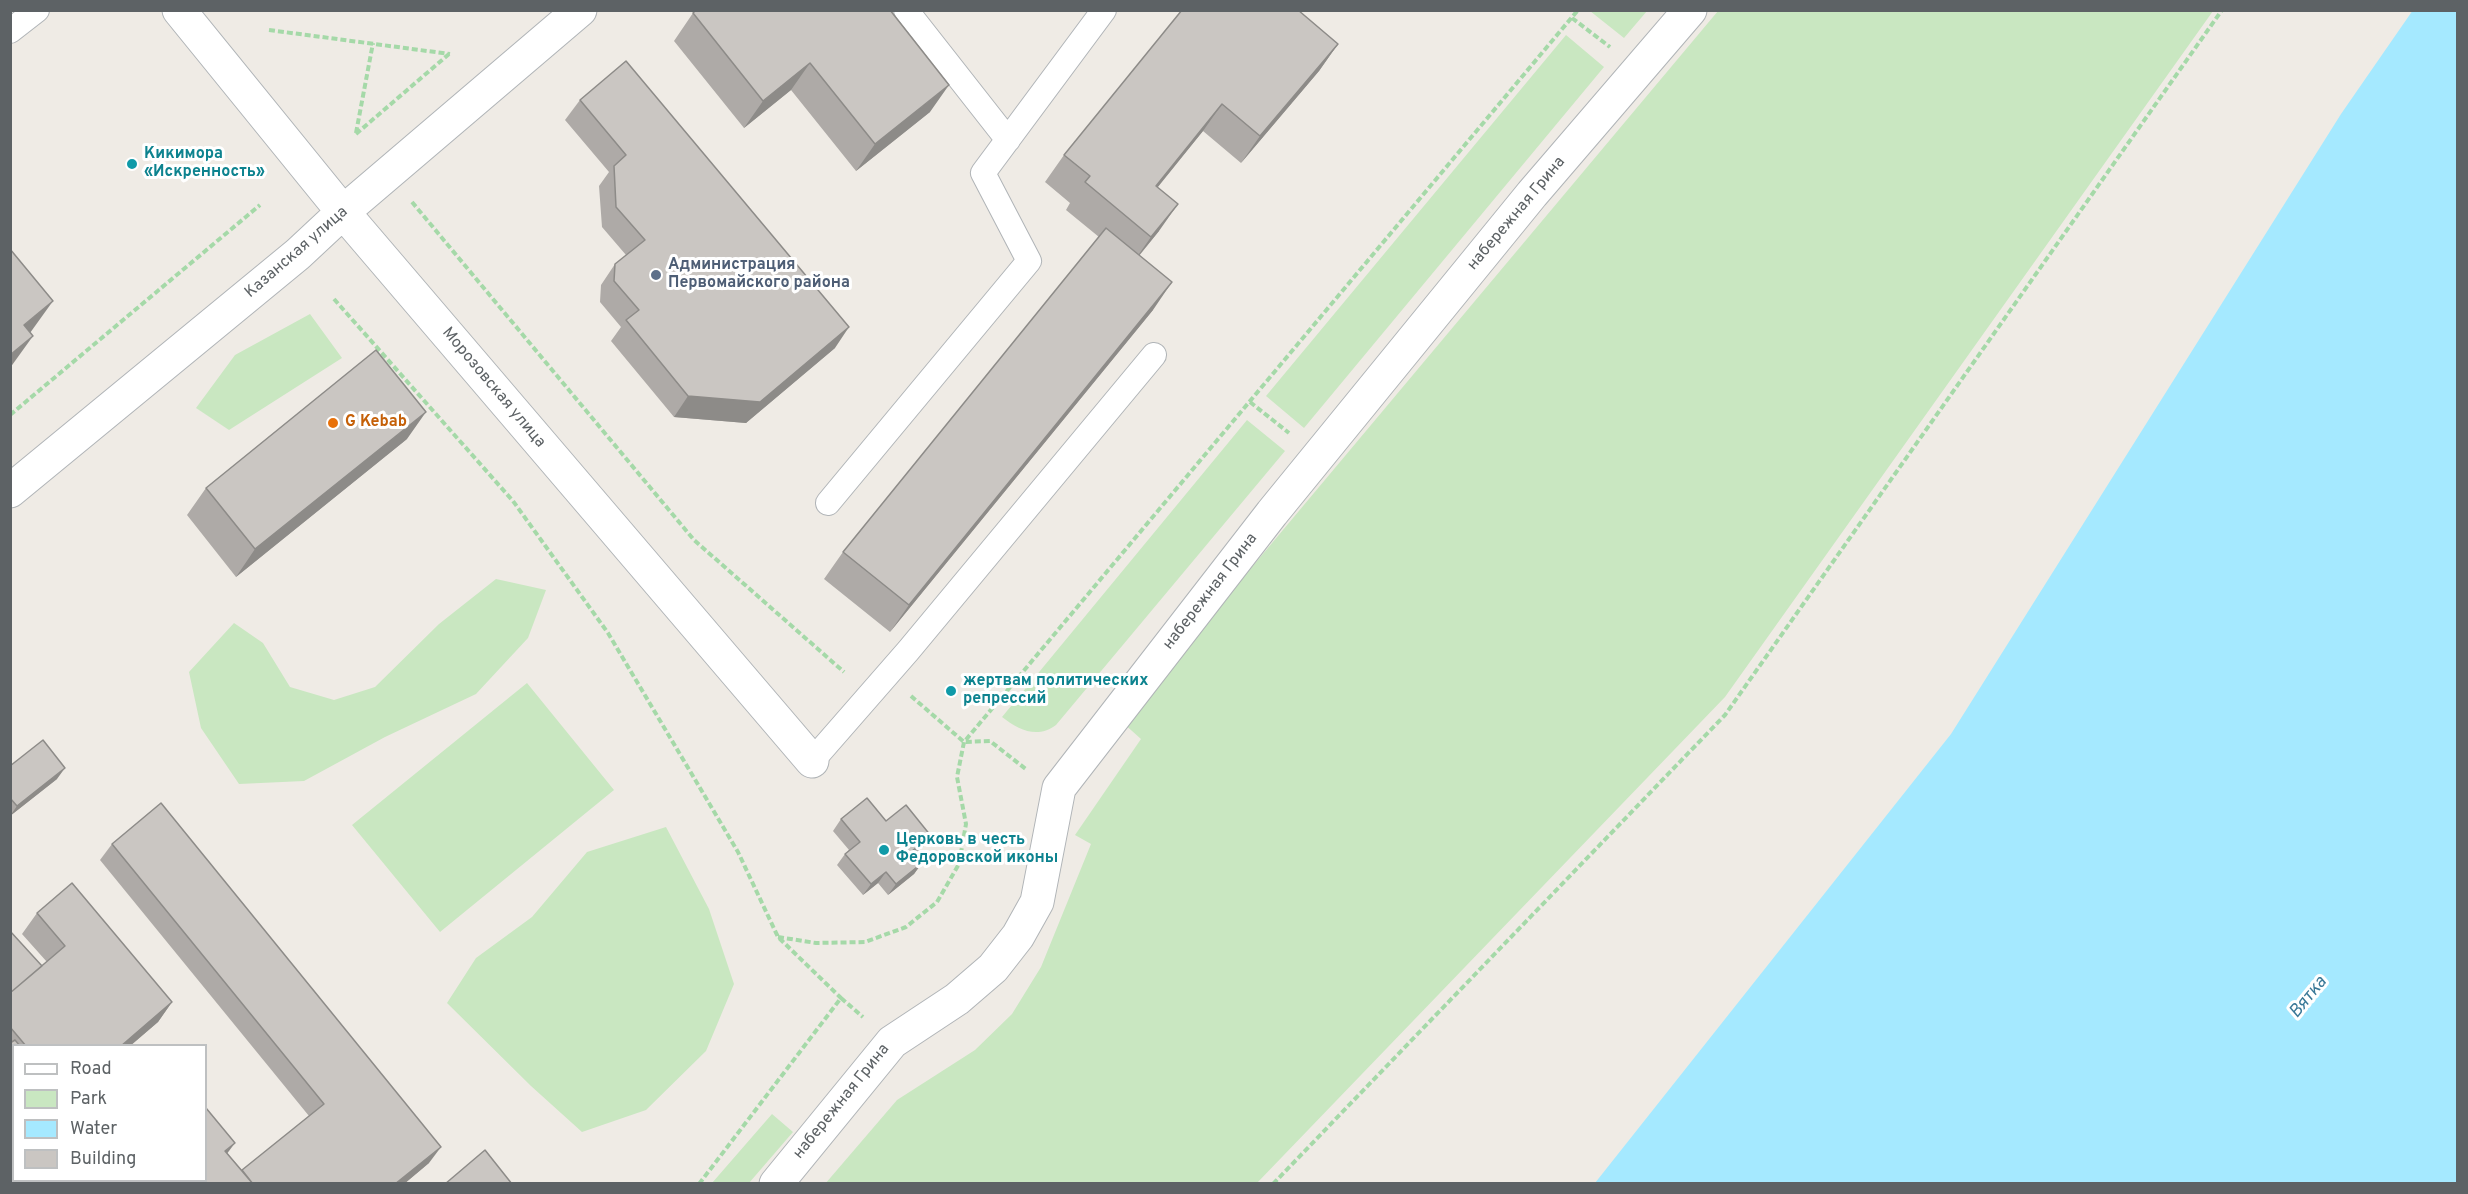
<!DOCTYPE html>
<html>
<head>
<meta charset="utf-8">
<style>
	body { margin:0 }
	#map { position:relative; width:2468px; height:1194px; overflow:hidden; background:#efebe5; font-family:Overpass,sans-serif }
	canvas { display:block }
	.frame { position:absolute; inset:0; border:12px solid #5d6265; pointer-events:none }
	.legend { position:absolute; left:12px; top:1044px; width:195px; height:138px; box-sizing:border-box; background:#fff; border:2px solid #bec0c1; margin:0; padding:8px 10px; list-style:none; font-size:18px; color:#5d6265 }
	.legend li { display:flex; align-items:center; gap:12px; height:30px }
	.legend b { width:30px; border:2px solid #bec0c1 }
</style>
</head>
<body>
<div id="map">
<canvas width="2468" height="1194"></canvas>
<div class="frame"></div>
<ul class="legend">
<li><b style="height:8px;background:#fff"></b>Road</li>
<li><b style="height:16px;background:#c9e7c1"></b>Park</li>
<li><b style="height:16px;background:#a5e9ff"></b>Water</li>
<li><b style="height:16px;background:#cac6c2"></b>Building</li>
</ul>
</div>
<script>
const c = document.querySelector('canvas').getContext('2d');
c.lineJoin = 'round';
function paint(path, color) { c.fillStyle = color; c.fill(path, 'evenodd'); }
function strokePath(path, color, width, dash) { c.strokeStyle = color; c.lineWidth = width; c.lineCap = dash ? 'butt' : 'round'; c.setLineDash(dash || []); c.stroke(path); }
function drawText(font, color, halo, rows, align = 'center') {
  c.font = font + ' Overpass,sans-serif'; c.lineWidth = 6; c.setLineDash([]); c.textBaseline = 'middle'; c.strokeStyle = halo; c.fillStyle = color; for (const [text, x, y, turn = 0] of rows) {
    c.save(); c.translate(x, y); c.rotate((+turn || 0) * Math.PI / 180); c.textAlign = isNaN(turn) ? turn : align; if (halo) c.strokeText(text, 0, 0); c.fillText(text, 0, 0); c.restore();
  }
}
paint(new Path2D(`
	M1590,11H1647L1624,38Z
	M1718,11H2213L1725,697L1257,1183L825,1184L897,1100L975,1050L1012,1014L1041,967L1091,844L1075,835L1141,739L1122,722Z
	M1566,35L1604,67L1304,428L1266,396Z
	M310,314L342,358L229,430L196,408L235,355Z
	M1247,420L1285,451L1056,725C1037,739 1019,730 1002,717Z
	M496,579L546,590L528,638L476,694L385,737L304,781L239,784L201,728L189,672L234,623L263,643L290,687L334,700L375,687L439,624Z
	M527,683L614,790L440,932L352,825Z
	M666,827L709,909L734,984L706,1051L646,1110L582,1132L531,1086L447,1003L476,958L532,917L587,852Z
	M772,1114L793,1132L749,1183H712Z`), '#c9e7c1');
paint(new Path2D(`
	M2413,10L2458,11L2457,1183H1595L1951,734L2341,114Z`), '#a5e9ff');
const lane = new Path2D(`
	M906,10L1008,140
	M10,31L37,10
	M828,503L1029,261L983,173L1104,10
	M812,761L908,651L1154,355`);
const street = new Path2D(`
	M179,10L343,212L812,761
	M10,491L298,254L343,212L580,10
	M776,1184L892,1042L957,999L993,968L1018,936L1037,902L1059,788L1272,513L1532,194L1690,10`);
strokePath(lane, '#b0b4b7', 26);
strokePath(street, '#b0b4b7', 35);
strokePath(new Path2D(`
	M1572,18L1610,47
	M269,30L450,54
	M356,133L373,43
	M356,134L449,54
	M412,202L694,540L844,672
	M334,299L513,501L608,633L738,852L778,937L841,998
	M1250,402L1289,433
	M10,415L260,205
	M911,696L964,742L990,741L1027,770
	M778,937L816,943L865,942L906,927L937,902L959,864L966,824L957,777L964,742L1578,10
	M699,1184L841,998L863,1017
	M1273,1184L1725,715L2222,10`), '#a5d9a8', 4, [6, 3]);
strokePath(lane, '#fff', 24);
strokePath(street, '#fff', 33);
paint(new Path2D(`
	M1300,12L1338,44L1319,71L1241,163L1203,131L1157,187L1159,231L1139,256L1153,310L890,632L824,579L843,552L1099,237L1066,210L1070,203L1045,182L1064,155Z
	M693,13L930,112L856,171L791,90L744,128L674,41Z
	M580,100L835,348L746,423L674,417L611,341L621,327L600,302L601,285L615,264L626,255L602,227L599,186L609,172L565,120Z
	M407,439L236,577L187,515L206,488Z
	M10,766L57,779L10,816Z
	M841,819L886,821L931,836L923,847L915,854L922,863L914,874L888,895L878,883L863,895L837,865L845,854L849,850L833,831Z
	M112,844L429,1163L404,1184H43L227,1153L242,1170L309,1116L100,860Z
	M37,913L172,1002L158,1022L130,1046H14L10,1180V931L42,966L47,962L22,934Z`), '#aeaaa7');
paint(new Path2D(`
	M1338,44L1319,71L1241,163L1260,136Z
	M810,63L791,90L744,128L763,101Z
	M949,85L930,112L856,171L875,144Z
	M1222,104L1203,131L1137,213L1156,186Z
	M1178,204L1159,231L1132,264L1151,237Z
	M1172,282L1153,310L890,632L909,605Z
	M53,301L30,333L24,325Z
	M849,327L835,348L746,423L674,417L688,396Z
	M33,336L10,368V355Z
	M426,412L407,439L236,577L255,549Z
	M65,768L57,779L10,816L17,806Z
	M931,836L923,847L904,863L912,851Z
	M922,863L914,874L888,895L896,884Z
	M886,872L878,883L863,895L871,884Z
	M172,1002L158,1022L130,1046H121Z
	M235,1143L220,1163L225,1151Z
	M441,1147L429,1163L404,1184H395Z
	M14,1171V1178L10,1180V1174Z`), '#8d8b88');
const building = new Path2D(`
	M696,10H890L949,85L875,144L810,63L763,101L693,13Z
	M1182,10H1298L1338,44L1260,136L1222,104L1156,186L1178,204L1151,237L1085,182L1090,176L1064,155Z
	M626,61L849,327L760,402L688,396L626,320L639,310L614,281L615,264L645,240L616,207L614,166L626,155L580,100Z
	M1106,228L1172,282L909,605L843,552Z
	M10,249L53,301L24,325L33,336L10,355Z
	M376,350L426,412L255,549L206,488Z
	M43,740L65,768L17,806L10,798V766Z
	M867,798L886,821L906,805L931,836L912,851L922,863L896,884L886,872L871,884L845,854L860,842L841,819Z
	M161,803L441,1147L395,1184H253L242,1170L324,1104L112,844Z
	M72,883L172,1002L121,1046H26L10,1027V993L65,946L37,913Z
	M10,931L42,966L10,993Z
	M15,1040L20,1046H14V1171L10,1174V1043Z
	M206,1108L235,1143L225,1151L253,1184H43L47,1180H206Z
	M485,1150L512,1184H445Z`);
paint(building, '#cac6c2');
strokePath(building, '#8d8b88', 1.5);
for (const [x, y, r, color] of [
	[132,164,6,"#0f9aa8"],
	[656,275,6,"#5c6f8a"],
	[333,423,6,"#e8710a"],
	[951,691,6,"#0f9aa8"],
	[884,850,6,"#0f9aa8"]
]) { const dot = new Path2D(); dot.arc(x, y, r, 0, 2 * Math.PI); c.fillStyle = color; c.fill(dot); strokePath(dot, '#fff', 2); }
drawText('bold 16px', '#0d838f', '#fff', [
	["Кикимора",144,155],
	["«Искренность»",144,173],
	["жертвам политических",963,682],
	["репрессий",963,700],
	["Церковь в честь",896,841],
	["Федоровской иконы",896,859]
], 'left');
drawText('16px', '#5d6265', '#fff', [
	["набережная Грина",1517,214,-50],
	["Казанская улица",297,253,-41],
	["Морозовская улица",493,388,50],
	["набережная Грина",1211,592,-52],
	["набережная Грина",842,1102,-51]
]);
drawText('bold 16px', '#4e5e75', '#fff', [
	["Администрация",668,266],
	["Первомайского района",668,284]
], 'left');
drawText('bold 16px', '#c56008', '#fff', [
	["G Kebab",345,423]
], 'left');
drawText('italic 18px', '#397897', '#fff', [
	["Вятка",2309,998,-51]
]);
</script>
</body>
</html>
